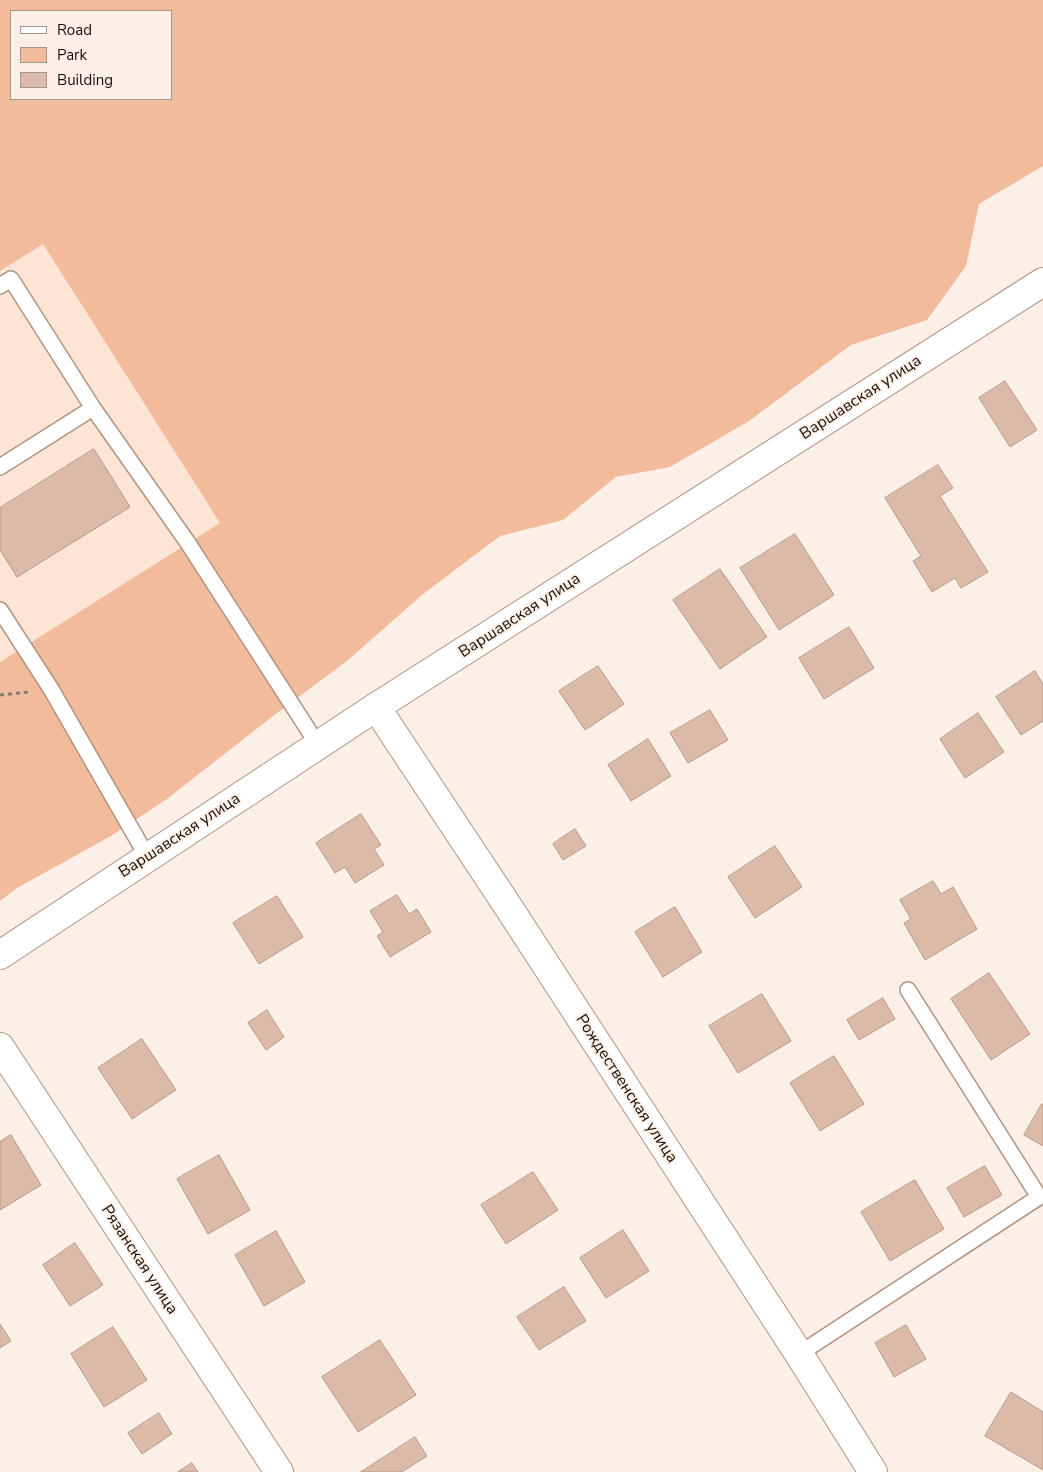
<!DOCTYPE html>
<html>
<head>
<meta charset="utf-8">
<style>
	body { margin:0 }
	#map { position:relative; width:1043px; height:1472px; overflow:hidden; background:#fcefe7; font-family:"Nunito Sans",sans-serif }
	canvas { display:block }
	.legend { position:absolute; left:10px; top:10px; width:162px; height:90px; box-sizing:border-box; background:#fcefe7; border:1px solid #a1958e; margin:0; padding:6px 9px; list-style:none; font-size:15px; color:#190e08 }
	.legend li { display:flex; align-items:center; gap:10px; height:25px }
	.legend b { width:25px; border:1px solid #a1958e }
</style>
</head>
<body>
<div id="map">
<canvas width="1043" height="1472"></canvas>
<ul class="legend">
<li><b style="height:6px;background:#fff"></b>Road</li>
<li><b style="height:14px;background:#f2bb9b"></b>Park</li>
<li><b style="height:14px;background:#dbbba8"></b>Building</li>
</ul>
</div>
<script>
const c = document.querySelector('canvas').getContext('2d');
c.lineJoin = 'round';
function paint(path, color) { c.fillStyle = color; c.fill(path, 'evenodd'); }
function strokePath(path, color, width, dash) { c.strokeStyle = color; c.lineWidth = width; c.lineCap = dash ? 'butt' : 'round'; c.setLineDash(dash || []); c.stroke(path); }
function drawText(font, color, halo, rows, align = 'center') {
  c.font = font + ' "Nunito Sans",sans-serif'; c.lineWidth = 4; c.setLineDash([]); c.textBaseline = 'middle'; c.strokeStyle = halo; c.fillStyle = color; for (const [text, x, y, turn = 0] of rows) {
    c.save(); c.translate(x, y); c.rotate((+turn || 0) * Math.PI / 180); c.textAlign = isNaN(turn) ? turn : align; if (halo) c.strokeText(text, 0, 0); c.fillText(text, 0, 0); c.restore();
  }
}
paint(new Path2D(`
	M43,244L220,523L0,662V271Z`), '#fde5d6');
paint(new Path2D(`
	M0,0H1043V166L979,204L966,266L927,320L851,345L749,421L670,467L616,477L563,520L500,536L422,595L347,661L273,716L167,799L111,836L17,888L0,901V662L220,523L43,244L0,271ZM11,11H171V99H11Z`), '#f2bb9b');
const building = new Path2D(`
	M1005,381L1037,430L1010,447L979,398Z
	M94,449L130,507L17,577L0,550V508Z
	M938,465L953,488L940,496L988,572L961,588L955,578L932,592L913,561L921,556L885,498Z
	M795,534L834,595L779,630L740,568Z
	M720,569L767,637L720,669L673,600Z
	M849,627L874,668L824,699L799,658Z
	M598,666L624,704L585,730L559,691Z
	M1035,671L1043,684V721L1021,735L996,697Z
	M710,710L728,740L688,763L670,733Z
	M978,713L1004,752L965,778L940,739Z
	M648,739L671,776L631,801L608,765Z
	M361,814L381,845L374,849L384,865L355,883L345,867L335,873L316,843Z
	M575,829L586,846L563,860L553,844Z
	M775,846L802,887L755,918L728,877Z
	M933,881L941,894L953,887L977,929L925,960L904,923L911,919L900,900Z
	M397,895L409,914L417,909L431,932L390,957L377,936L383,932L370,911Z
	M277,896L303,937L259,964L233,923Z
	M675,907L702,952L663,977L635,932Z
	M989,973L1030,1034L991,1060L951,999Z
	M762,994L791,1041L738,1073L709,1026Z
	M883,998L895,1019L859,1040L847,1020Z
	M267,1010L284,1037L266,1050L248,1023Z
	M142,1039L176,1090L132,1119L98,1068Z
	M834,1056L864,1104L820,1131L790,1083Z
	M1042,1104H1043V1146L1024,1135Z
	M11,1135L41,1185L0,1210V1142Z
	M219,1155L250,1210L208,1234L177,1179Z
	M985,1166L1002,1195L964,1217L947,1188Z
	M533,1172L558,1210L506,1244L481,1205Z
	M915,1180L944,1229L890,1261L861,1212Z
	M623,1230L649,1271L606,1298L580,1258Z
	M276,1231L305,1282L264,1306L235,1255Z
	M75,1243L103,1285L70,1306L43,1265Z
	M564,1287L586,1321L539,1350L517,1317Z
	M0,1324L11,1341L0,1348Z
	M906,1325L926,1359L894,1377L875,1343Z
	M113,1327L147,1380L104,1407L71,1354Z
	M380,1340L416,1395L358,1432L322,1377Z
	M1011,1392L1043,1412V1470L985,1436Z
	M159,1413L172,1434L142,1454L128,1433Z
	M415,1437L427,1456L402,1472H361Z
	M192,1463L198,1472H178Z`);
paint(building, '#dbbba8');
strokePath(building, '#b79987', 1);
const service = new Path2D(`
	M0,286L11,279L93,408L188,543L318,745
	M0,467L93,408
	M0,610L51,689L148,858
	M799,1354L1039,1197L908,990`);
const minor = new Path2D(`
	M376,707L509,908L799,1354L873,1472
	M0,955L376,707L1043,282
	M0,1047L279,1472`);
strokePath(service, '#b19381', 18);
strokePath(minor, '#b19381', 30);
strokePath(new Path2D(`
	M0,695L29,692`), '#857972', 3, [4, 4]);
strokePath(service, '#fff', 15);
strokePath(minor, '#fff', 28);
drawText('16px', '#190e08', '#fcefe7', [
	["Варшавская улица",861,398,-33],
	["Варшавская улица",520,616,-33],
	["Варшавская улица",180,836,-33],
	["Рождественская улица",626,1089,57],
	["Рязанская улица",139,1260,57]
]);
</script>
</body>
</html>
